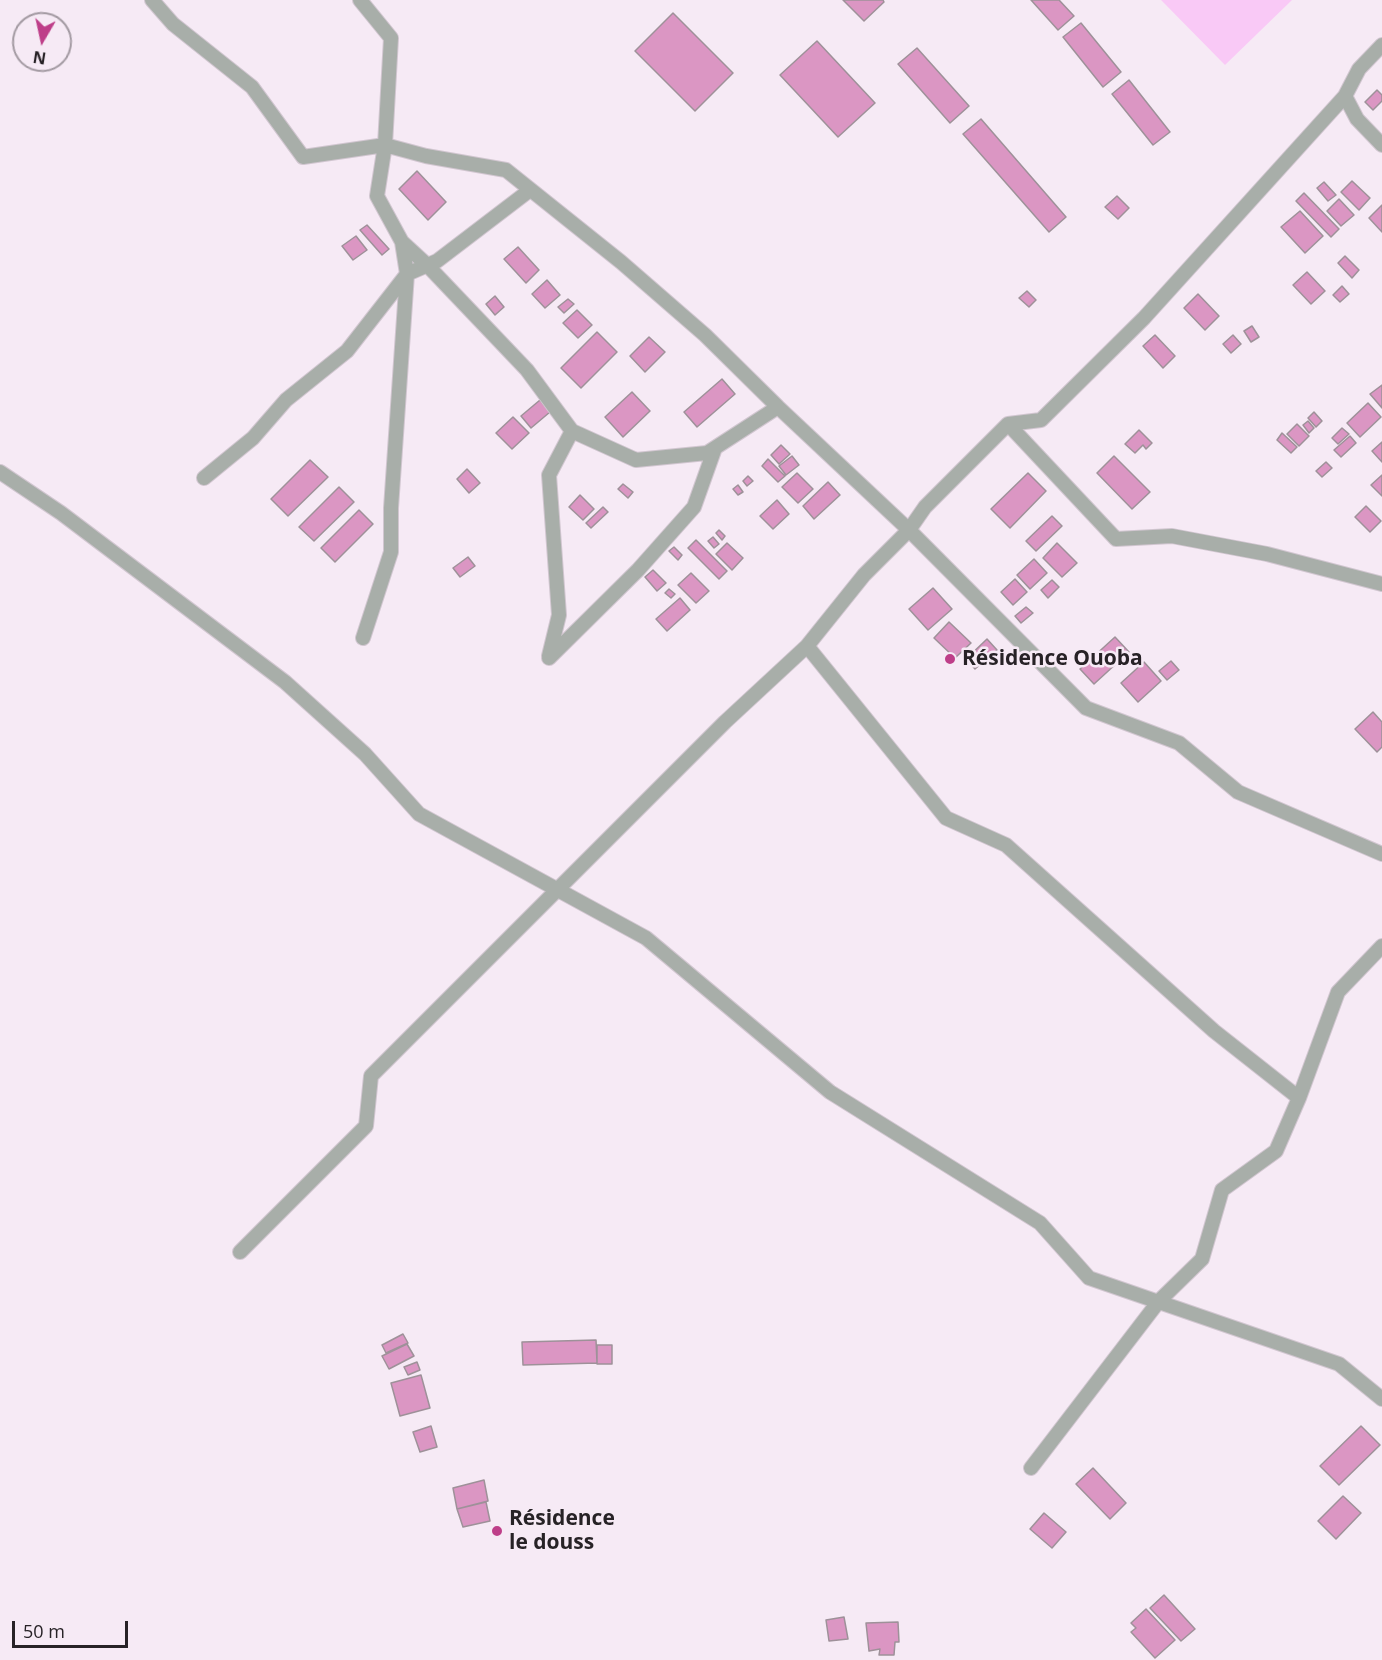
<!DOCTYPE html>
<html>
<head>
<meta charset="utf-8">
<style>
	body { margin:0 }
	#map { position:relative; width:1382px; height:1660px; overflow:hidden; background:#f6eaf5; font-family:"Open Sans",sans-serif }
	canvas { display:block }
	.north { position:absolute; left:12px; top:12px; width:60px; height:60px; box-sizing:border-box; background:#f6eaf5; border:2px solid #a39aa2; border-radius:50%; rotate:189deg; font-size:16px; font-weight:700; line-height:24px; text-align:center; color:#272226 }
	.north::after { content:''; display:block; margin:auto; width:21px; height:27px; background:#be3e89; clip-path:polygon(50% 0,100% 100%,50% 72%,0 100%) }
	.scale { position:absolute; left:12px; top:1621px; width:116px; height:27px; box-sizing:border-box; border:3px solid #272226; border-top:0; padding-left:8px; font-size:18px; line-height:21px; white-space:nowrap; color:#272226; -webkit-text-stroke:4px #f6eaf5; paint-order:stroke }
</style>
</head>
<body>
<div id="map">
<canvas width="1382" height="1660"></canvas>
<div class="north">N</div>
<div class="scale">50 m</div>
</div>
<script>
const c = document.querySelector('canvas').getContext('2d');
c.lineJoin = 'round';
function paint(path, color) { c.fillStyle = color; c.fill(path, 'evenodd'); }
function strokePath(path, color, width, dash) { c.strokeStyle = color; c.lineWidth = width; c.lineCap = dash ? 'butt' : 'round'; c.setLineDash(dash || []); c.stroke(path); }
function drawText(font, color, halo, rows, align = 'center') {
  c.font = font + ' "Open Sans",sans-serif'; c.lineWidth = 5; c.setLineDash([]); c.textBaseline = 'middle'; c.strokeStyle = halo; c.fillStyle = color; for (const [text, x, y, turn = 0] of rows) {
    c.save(); c.translate(x, y); c.rotate((+turn || 0) * Math.PI / 180); c.textAlign = isNaN(turn) ? turn : align; if (halo) c.strokeText(text, 0, 0); c.fillText(text, 0, 0); c.restore();
  }
}
paint(new Path2D(`
	M1161,0H1292L1225,65Z`), '#f9c9f6');
const building = new Path2D(`
	M843,0H883L884,2L864,21Z
	M1031,0H1059L1074,16L1058,30Z
	M673,13L733,73L695,111L635,51Z
	M1081,23L1121,72L1103,87L1063,37Z
	M817,41L875,103L838,137L780,75Z
	M917,48L969,106L950,123L898,64Z
	M1129,80L1170,132L1153,145L1112,94Z
	M1377,90L1382,95V101L1373,110L1365,102Z
	M981,119L1066,217L1049,232L963,134Z
	M417,171L446,202L428,220L399,189Z
	M1352,181L1370,198L1359,210L1341,192Z
	M1324,182L1336,195L1328,201L1317,188Z
	M1304,193L1339,229L1331,237L1296,201Z
	M1117,196L1129,208L1118,219L1105,207Z
	M1339,199L1354,215L1341,226L1327,211Z
	M1382,205V232L1369,218Z
	M1300,211L1323,236L1305,253L1281,227Z
	M367,225L389,249L382,255L360,230Z
	M356,236L367,250L353,260L342,246Z
	M518,247L539,270L526,283L504,259Z
	M1345,256L1359,270L1352,278L1338,263Z
	M1307,272L1325,291L1311,304L1293,285Z
	M547,280L560,295L545,308L532,294Z
	M1342,286L1349,294L1340,302L1333,295Z
	M1027,291L1036,300L1029,307L1019,298Z
	M1198,294L1219,316L1205,330L1184,308Z
	M495,296L504,307L495,315L486,304Z
	M568,299L574,304L564,313L558,307Z
	M577,310L592,325L578,338L563,323Z
	M1252,326L1259,337L1251,342L1244,331Z
	M597,332L617,352L581,388L561,368Z
	M1155,335L1175,356L1163,368L1143,346Z
	M1233,335L1241,344L1231,353L1223,344Z
	M649,337L665,352L645,372L630,356Z
	M722,379L735,394L697,427L684,412Z
	M1382,385V408L1370,394Z
	M632,392L650,411L623,437L605,417Z
	M540,400L550,412L531,428L521,416Z
	M1368,403L1381,417L1360,437L1347,423Z
	M1314,412L1322,421L1316,427L1308,418Z
	M513,417L529,433L512,449L496,433Z
	M1308,421L1314,428L1309,433L1303,425Z
	M1297,424L1309,436L1299,446L1287,434Z
	M1342,428L1349,434L1338,444L1332,438Z
	M1139,430L1152,443L1146,449L1143,445L1135,453L1125,444Z
	M1282,433L1297,447L1291,453L1277,440Z
	M1350,436L1356,443L1341,457L1334,450Z
	M1382,442V462L1372,451Z
	M781,445L790,454L779,464L771,455Z
	M792,456L799,465L786,475L779,466Z
	M1114,456L1150,492L1132,509L1097,473Z
	M768,459L785,476L778,482L762,466Z
	M310,460L328,477L288,516L271,499Z
	M1326,462L1332,468L1322,477L1316,471Z
	M467,469L480,483L469,493L457,479Z
	M797,473L813,489L798,503L782,487Z
	M1028,473L1046,491L1010,528L991,509Z
	M1382,475V496L1371,485Z
	M748,476L753,481L747,486L743,481Z
	M828,482L840,495L814,519L803,506Z
	M623,484L633,492L628,498L618,489Z
	M738,485L743,492L738,495L733,489Z
	M339,487L354,502L314,541L299,527Z
	M580,495L594,509L583,520L569,507Z
	M777,500L789,514L773,529L760,516Z
	M1366,506L1381,521L1370,532L1355,517Z
	M603,507L608,512L591,528L586,523Z
	M359,510L373,524L335,562L321,548Z
	M1052,516L1062,526L1036,551L1026,541Z
	M719,530L725,536L722,540L716,533Z
	M713,537L719,544L714,548L708,541Z
	M696,540L727,571L719,579L688,548Z
	M727,543L743,558L732,570L716,554Z
	M1057,543L1077,563L1062,577L1043,558Z
	M674,547L682,555L678,560L669,551Z
	M468,557L475,566L460,577L453,568Z
	M1034,559L1047,573L1030,589L1017,575Z
	M653,570L666,583L657,591L645,577Z
	M691,573L709,591L696,603L678,585Z
	M1015,579L1027,592L1013,605L1001,592Z
	M1052,580L1059,587L1048,598L1041,590Z
	M933,588L952,609L928,630L909,609Z
	M669,589L675,594L671,598L665,593Z
	M680,598L690,610L667,631L656,619Z
	M1026,607L1033,613L1021,623L1015,616Z
	M949,622L971,643L955,658L934,638Z
	M1115,637L1129,652L1094,684L1080,669Z
	M987,639L997,650L975,669L966,659Z
	M1171,661L1179,670L1167,680L1159,671Z
	M1144,662L1161,681L1138,702L1121,683Z
	M1373,712L1382,722V747L1377,752L1355,729Z
	M403,1334L408,1343L386,1353L382,1345Z
	M596,1340L597,1363L523,1365L522,1342Z
	M407,1344L414,1356L389,1369L382,1356Z
	M597,1345H612V1364H597Z
	M417,1362L420,1370L408,1375L404,1367Z
	M421,1375L430,1408L400,1416L391,1383Z
	M431,1426L437,1447L420,1452L413,1432Z
	M1361,1426L1380,1445L1339,1485L1320,1466Z
	M1093,1468L1126,1503L1110,1519L1076,1484Z
	M484,1480L488,1501L457,1509L453,1488Z
	M1343,1496L1361,1513L1336,1539L1318,1521Z
	M486,1502L490,1521L463,1527L457,1509Z
	M1044,1513L1066,1532L1052,1548L1030,1529Z
	M1164,1595L1195,1629L1181,1641L1150,1608Z
	M1146,1609L1175,1640L1155,1658L1131,1632L1136,1628L1131,1623Z
	M844,1617L848,1639L829,1641L826,1620Z
	M898,1622L899,1642H895L894,1655H879L880,1649L869,1651L866,1623Z`);
paint(building, '#db96c3');
strokePath(building, '#9e9199', 1.5);
const street = new Path2D(`
	M152,0L173,24L252,87L303,157L385,145L426,156L506,170L621,262L705,335L778,407L909,530L1086,708L1179,743L1238,792L1382,854
	M360,0L391,38L385,145L377,196L402,242L407,274L391,508V552L363,638
	M1382,45L1359,69L1345,96L1357,119L1382,145
	M402,242L427,265L527,370L572,431L636,460L707,453L778,407
	M1008,424L1116,539L1172,536L1267,554L1382,584
	M0,472L61,513L285,682L365,754L419,814L646,938L830,1092L1040,1223L1089,1278L1339,1364L1382,1399
	M204,478L253,438L286,400L347,351L407,274L437,261L530,190
	M807,646L946,818L1006,845L1214,1031L1299,1098
	M549,656L559,615L549,475L572,431
	M549,658L638,570L694,507L715,448
	M240,1252L366,1126L371,1076L725,722L807,646L864,575L909,530L925,507L1008,424L1041,420L1144,318L1345,96
	M1031,1468L1159,1301L1202,1259L1222,1190L1276,1151L1299,1098L1338,992L1382,946`);
strokePath(street, '#d1c6d0', 16);
strokePath(street, '#a8aea9', 14);
for (const [x, y, r, color] of [
	[950,659,6,"#be3e89"],
	[497,1531,6,"#be3e89"]
]) { const dot = new Path2D(); dot.arc(x, y, r, 0, 2 * Math.PI); c.fillStyle = color; c.fill(dot); strokePath(dot, '#f6eaf5', 2); }
drawText('bold 21px', '#272226', '#f6eaf5', [
	["Résidence Ouoba",962,659],
	["Résidence",509,1519],
	["le douss",509,1543]
], 'left');
</script>
</body>
</html>
